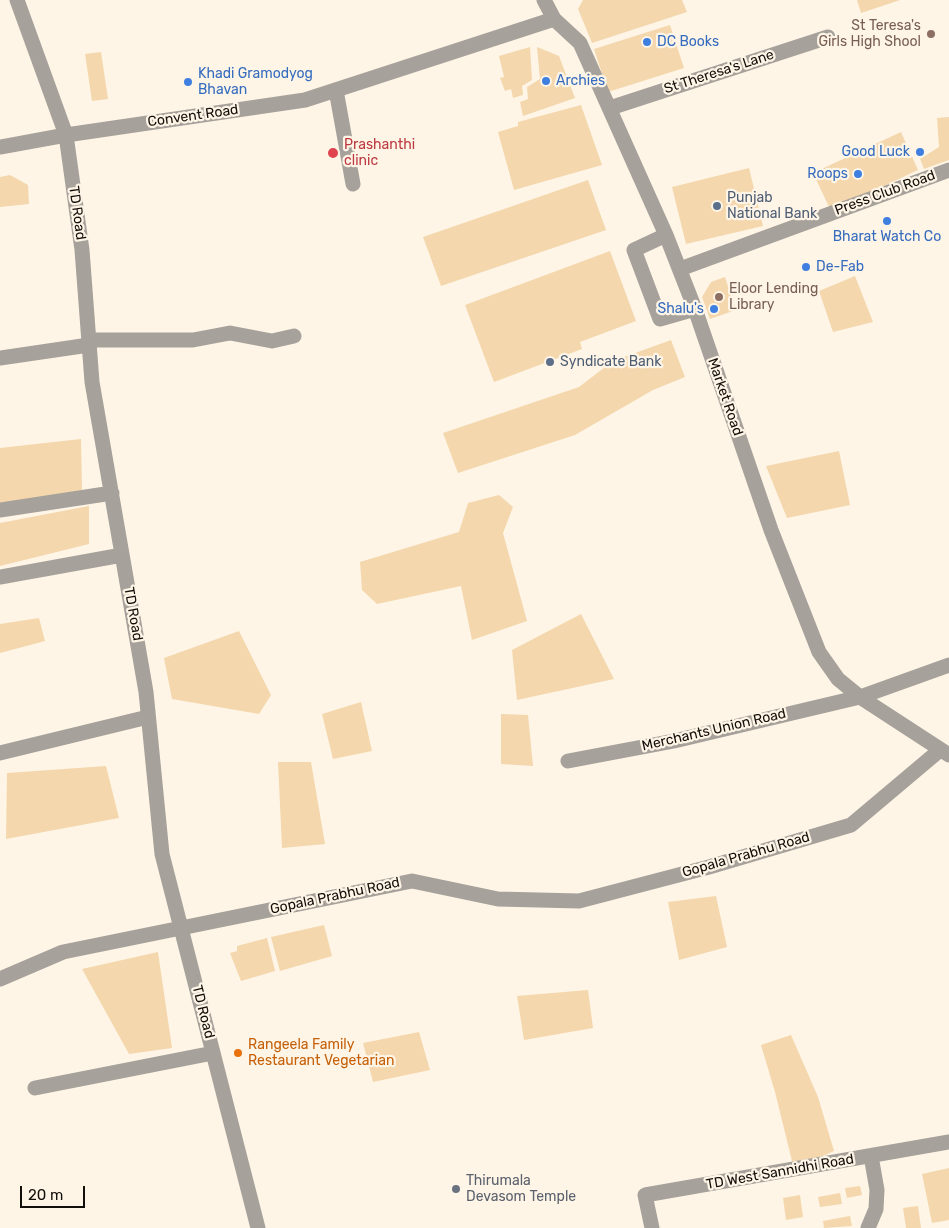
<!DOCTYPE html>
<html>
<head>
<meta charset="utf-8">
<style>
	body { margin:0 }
	#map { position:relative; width:949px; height:1228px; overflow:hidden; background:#fef5e7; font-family:Rubik,sans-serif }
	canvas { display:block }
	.scale { position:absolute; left:20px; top:1186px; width:65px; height:22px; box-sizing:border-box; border:2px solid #120e09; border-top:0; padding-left:6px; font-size:15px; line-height:18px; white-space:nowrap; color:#120e09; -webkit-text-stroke:4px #fef5e7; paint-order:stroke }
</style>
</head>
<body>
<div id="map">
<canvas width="949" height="1228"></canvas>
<div class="scale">20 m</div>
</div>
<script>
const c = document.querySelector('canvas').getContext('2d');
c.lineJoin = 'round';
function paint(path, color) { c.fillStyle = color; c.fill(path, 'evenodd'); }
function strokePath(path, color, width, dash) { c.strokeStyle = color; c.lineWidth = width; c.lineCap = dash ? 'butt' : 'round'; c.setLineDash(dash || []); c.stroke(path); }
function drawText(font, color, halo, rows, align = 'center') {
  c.font = font + ' Rubik,sans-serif'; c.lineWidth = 4.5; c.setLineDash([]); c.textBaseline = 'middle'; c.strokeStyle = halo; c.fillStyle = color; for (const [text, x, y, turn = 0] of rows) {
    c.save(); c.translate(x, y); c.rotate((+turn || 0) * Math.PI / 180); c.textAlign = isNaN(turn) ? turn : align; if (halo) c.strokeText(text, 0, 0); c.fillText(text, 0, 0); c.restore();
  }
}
paint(new Path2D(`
	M583,0H682L687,12L592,43L578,9Z
	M857,0H900L861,13Z
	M670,25L684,68L608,92L594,49Z
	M530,47L532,80L522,86L523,95L513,98L511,89L505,91L500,78L504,77L499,56Z
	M537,47L559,56L575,98L523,116L520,102L528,99L527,87L540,79Z
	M101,52L108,99L92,101L85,54Z
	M581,105L602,165L514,190L498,132L518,126V122Z
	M949,117V160L924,169L920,159L939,147L937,118Z
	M901,132L918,170L831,211L813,173Z
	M749,168L763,226L686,244L672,187Z
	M10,175L28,185L29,204L0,207V177Z
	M588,180L606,230L441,286L423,237Z
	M610,251L636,321L580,342L582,349L494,382L465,305Z
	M855,276L873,322L833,332L819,291Z
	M725,277L736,310L710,319L702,297L711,282Z
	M671,340L685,377L653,390L575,435L458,473L443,433L579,387L613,361Z
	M81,439L82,490L0,504V448Z
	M839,451L850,505L787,518L766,466Z
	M499,495L513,507L503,533L527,621L472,640L461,586L377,604L362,590L360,562L459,532L468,503Z
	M89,506V544L0,566V523Z
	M581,614L614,679L517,700L512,650Z
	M39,618L45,641L0,653V624Z
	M239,631L271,695L259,714L172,699L164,658Z
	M361,702L372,751L333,759L322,714Z
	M501,714L528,715L533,766L501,764Z
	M278,762H311L325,844L282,848Z
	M106,766L119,818L6,839L7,773Z
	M716,896L727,947L679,960L668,902Z
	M324,925L332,956L280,971L271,937Z
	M267,938L275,971L241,981L230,953L237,951V946Z
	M158,952L172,1048L129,1054L82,969Z
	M588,990L593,1028L524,1040L517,996Z
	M419,1032L430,1070L373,1082L363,1043Z
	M791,1035L818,1097L834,1151L794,1169L775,1092L761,1045Z
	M949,1168V1220L932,1223L922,1174Z
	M860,1186L862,1195L847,1198L845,1188Z
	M840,1193L842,1204L820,1207L818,1197Z
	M800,1195L803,1217L786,1220L783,1198Z
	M918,1206L921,1228H906L903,1208Z
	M850,1216L852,1226L824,1228L823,1221Z`), '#f4d7ac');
strokePath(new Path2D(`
	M17,0L66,135L82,250L92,382L146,692L162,854L258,1228
	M544,0L554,19L580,43L666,235L695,309L771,530L819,652L838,679L860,697L949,755
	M336,90L353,184
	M610,108L828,37
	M0,147L66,135L305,100L554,19
	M666,235L634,250L660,319L695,309
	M680,269L949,170
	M89,340H193L230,333L272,341L294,336
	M0,358L89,345
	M0,510L112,493
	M0,577L122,555
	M0,753L148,717
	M568,761L674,741L860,697L949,665
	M0,979L63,952L412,881L498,899L579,901L709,867L851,825L940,750
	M35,1088L213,1053
	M652,1228L645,1195L949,1142
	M868,1228L876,1209L877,1190L871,1156`), '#a6a19a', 15);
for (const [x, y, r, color] of [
	[931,34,5,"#8d6e63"],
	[647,42,5,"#3f7fe0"],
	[546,81,5,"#3f7fe0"],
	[188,82,5,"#3f7fe0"],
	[920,152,5,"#3f7fe0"],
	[333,153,6,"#e0444e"],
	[858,174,5,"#3f7fe0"],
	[717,206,5,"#5c6f8a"],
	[887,221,5,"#3f7fe0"],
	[806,267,5,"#3f7fe0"],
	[719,297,5,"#8d6e63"],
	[714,309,5,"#3f7fe0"],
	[550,362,5,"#5c6f8a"],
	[238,1053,5,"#e8710a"],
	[456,1189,5,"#6b7280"]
]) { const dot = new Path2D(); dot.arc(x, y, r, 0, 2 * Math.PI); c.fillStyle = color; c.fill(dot); strokePath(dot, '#fef5e7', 2); }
drawText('14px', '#785e54', '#fef5e7', [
	["St Teresa's",921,26],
	["Girls High Shool",921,42],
	["Eloor Lending",729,289,"left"],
	["Library",729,305,"left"]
], 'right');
drawText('14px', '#366cbe', '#fef5e7', [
	["DC Books",657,42],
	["Khadi Gramodyog",198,74],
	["Bhavan",198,90],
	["Archies",556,81],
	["Good Luck",910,152,"right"],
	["Roops",848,174,"right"],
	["Bharat Watch Co",887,237,"center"],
	["De-Fab",816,267],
	["Shalu's",704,309,"right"]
], 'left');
drawText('14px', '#120e09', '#fef5e7', [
	["St Theresa's Lane",719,72,-18],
	["Convent Road",193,116,-8],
	["Press Club Road",885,193,-20],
	["TD Road",77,213,82],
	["Market Road",725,397,71],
	["TD Road",133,614,80],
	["Merchants Union Road",714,730,-13],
	["Gopala Prabhu Road",746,855,-16],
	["Gopala Prabhu Road",335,896,-12],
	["TD Road",203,1012,76],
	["TD West Sannidhi Road",780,1172,-10]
]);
drawText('14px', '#be3a42', '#fef5e7', [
	["Prashanthi",344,145],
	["clinic",344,161]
], 'left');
drawText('14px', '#4e5e75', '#fef5e7', [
	["Punjab",727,198],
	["National Bank",727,214],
	["Syndicate Bank",560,362]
], 'left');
drawText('14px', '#c56008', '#fef5e7', [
	["Rangeela Family",248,1045],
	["Restaurant Vegetarian",248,1061]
], 'left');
drawText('14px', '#5b616d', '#fef5e7', [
	["Thirumala",466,1181],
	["Devasom Temple",466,1197]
], 'left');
</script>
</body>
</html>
